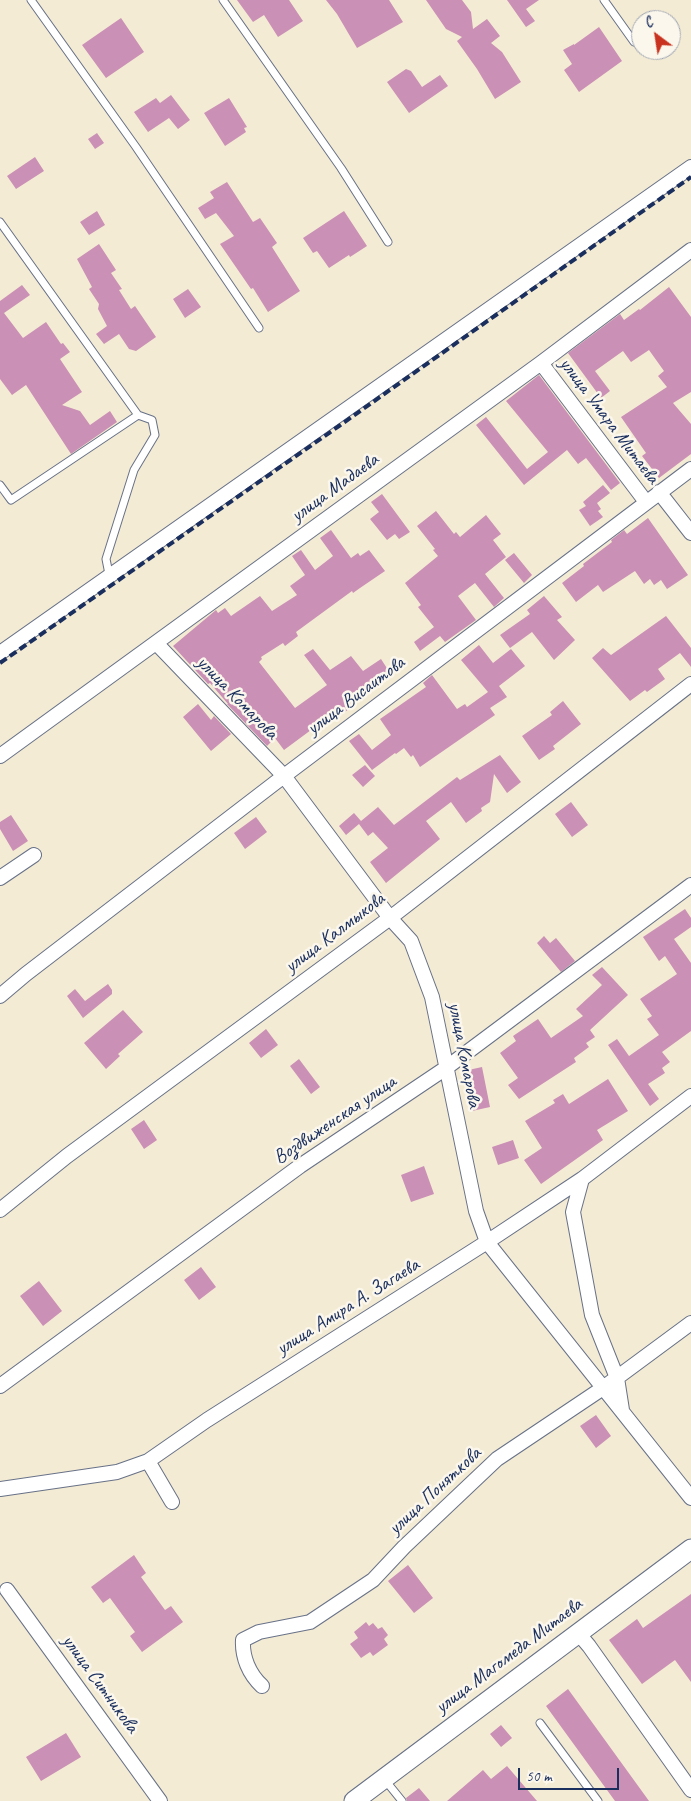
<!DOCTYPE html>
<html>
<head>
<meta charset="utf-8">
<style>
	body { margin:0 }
	#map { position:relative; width:691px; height:1801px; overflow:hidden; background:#f4ebd4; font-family:Caveat,sans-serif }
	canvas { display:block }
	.north { position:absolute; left:631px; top:10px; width:50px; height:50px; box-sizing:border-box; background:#fbf7ec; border:1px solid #a1a7b3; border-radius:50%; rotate:329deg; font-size:14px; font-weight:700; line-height:20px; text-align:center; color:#1b2f5e }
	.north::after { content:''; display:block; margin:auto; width:18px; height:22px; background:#c8321e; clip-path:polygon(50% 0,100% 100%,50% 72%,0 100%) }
	.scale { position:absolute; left:518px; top:1768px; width:101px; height:22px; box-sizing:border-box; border:2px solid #1b2f5e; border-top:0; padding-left:6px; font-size:15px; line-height:18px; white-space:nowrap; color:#1b2f5e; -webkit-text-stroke:4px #fbf7ec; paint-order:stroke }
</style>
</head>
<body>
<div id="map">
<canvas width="691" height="1801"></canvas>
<div class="north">С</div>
<div class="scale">50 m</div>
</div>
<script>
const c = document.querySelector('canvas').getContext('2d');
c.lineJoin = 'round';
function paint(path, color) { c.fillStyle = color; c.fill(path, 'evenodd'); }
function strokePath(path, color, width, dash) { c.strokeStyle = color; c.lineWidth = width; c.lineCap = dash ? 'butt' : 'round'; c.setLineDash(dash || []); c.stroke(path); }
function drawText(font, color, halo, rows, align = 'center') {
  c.font = font + ' Caveat,sans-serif'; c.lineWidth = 5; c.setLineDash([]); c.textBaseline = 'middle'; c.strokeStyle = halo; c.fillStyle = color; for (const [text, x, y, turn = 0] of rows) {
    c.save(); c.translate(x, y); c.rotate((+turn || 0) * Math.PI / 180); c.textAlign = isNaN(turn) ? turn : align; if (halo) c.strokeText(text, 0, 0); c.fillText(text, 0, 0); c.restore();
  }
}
paint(new Path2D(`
	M237,0H289L303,21L278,37L264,15L253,22Z
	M326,0H389L403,22L357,48L337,14Z
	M426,0H462L471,12L473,29L487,19L500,36L491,43L502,52L521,82L495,99L477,69L457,41L462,37L446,29Z
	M507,0H539L526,9L535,21L526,27Z
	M121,18L144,52L106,78L82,45Z
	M599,27L622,61L579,92L564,70L572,64L563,50L574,44V45Z
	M406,69L411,71L422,87L440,75L448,86L409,113L387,82Z
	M171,95L190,120L178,129L169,118L148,132L134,112L156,98L160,103Z
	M229,98L247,127L244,128L246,132L225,146L204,113Z
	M97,133L104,143L95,149L88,139Z
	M35,157L44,171L16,189L7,176Z
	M227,182L253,222L260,218L277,243L272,247L300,291L268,312L253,288L251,289L220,244L234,236L216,213L205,219L198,208L214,198L210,192Z
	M97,211L105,225L89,235L80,222Z
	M344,211L367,246L350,257L349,255L329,268L317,251L313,253L303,238Z
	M99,244L116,270L111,273L122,289L119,290L131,309L135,306L156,337L136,351L129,349L119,334L104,344L96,334L107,326L98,309L99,304L89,289L92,287L77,259Z
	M22,285L30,295L4,313L23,338L46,322L61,344L63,343L70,352L60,359L82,392L62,405L80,411L90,425L110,411L117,422L71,454L26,385L12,395L0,379V301Z
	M669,287L691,317V392L673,403L691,424V454L659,478L642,456L646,453L621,417L667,387L658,376L664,371L649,350L631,362L623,351L595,371L610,391L601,398L568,353L620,314L624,320L639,309L640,310Z
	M188,289L201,307L185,318L173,299Z
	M539,375L620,483L611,490L586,458L578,464L567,450L524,485L476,425L486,417L527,469L548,452L506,401Z
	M603,485L610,493L597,503L601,509L598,511L603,517L590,526L579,510L586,506L583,502Z
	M382,494L410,532L399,539L395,534L387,540L370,519L379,512L371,502Z
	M436,511L454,534L456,532L460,537L486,515L501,534L493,540L506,557L485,574L504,598L494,607L475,583L458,596L476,620L445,642L440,636L420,651L414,642L434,627L418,607L421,605L405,583L438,556L433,550L435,549L417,526Z
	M648,518L688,575L667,589L661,580L654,585L650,579L644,584L635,571L603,592L598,585L576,602L562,583L584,566L583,564L612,542L611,540L624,530L627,534Z
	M331,530L351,558L358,553L360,556L369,550L385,571L360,588L353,593L352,591L296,632L298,636L285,646L283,643L261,657L262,659L259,662L295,708L327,685L304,655L313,649L330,670L351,656L363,671L381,659L392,676L368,691L354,702L356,704L314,734L311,730L284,750L275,738L267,746L227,704H228L210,683L208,684L173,646L216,610L218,613L225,608L231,616L260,596L272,611L297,595L290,586L305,575L292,556L301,550L315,570L333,556L320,538Z
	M514,553L532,575L524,583L505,560Z
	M544,596L562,617L557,620L575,640L554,660L532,632L510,648L500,635L530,614L527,610Z
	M666,616L691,648V667L680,653L658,669L665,679L647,692L645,690L630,701L592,658L603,648L611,655Z
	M479,645L493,663L511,649L525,666L499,686L507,697L490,708L495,715L420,767L413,755L411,757L404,748L396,754L395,753L372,770L349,741L359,734L372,750L391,735L380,719L426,687L423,683L432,675L457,709L465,704L467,707L488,692L461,660Z
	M563,701L581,724L553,746L555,749L539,760L522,736L552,715L550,712Z
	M198,704L211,720L214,716L231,734L211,751L183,717Z
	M500,755L521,782L507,793L494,774L490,802L481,808L482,811L466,823L451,802L426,821L440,839L386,883L370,862L388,848L373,832L368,836L359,824L346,835L339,826L354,813L361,821L378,807L394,825L457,777L460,780Z
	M365,765L375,776L363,787L352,775Z
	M571,802L588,825L572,837L555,814Z
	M11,815L28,841L13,851L0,829V822Z
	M256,817L267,832L245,849L234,833Z
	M685,909L691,918V927L674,939L691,963V1031L662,1052L670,1062L662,1068L665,1073L648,1084L659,1099L650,1106L608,1045L617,1039L629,1056L659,1035L647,1019L652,1016L640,999L677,974L665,956L659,961L643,937Z
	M544,936L550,943L556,938L575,961L561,972L537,943Z
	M602,967L628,995L590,1030L595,1037L586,1043L589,1047L574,1058L576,1062L519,1099L508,1085L518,1078L500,1053L516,1041L513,1036L538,1019L551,1038L583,1016L576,1009L602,985L592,975Z
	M108,984L112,990V994L83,1018L67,996L75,989L85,1001Z
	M123,1010L143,1032L118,1054L120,1056L106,1069L84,1043Z
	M266,1029L278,1045L261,1058L249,1043Z
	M299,1059L320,1087L311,1094L290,1066Z
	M482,1067L490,1107L472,1111L464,1071Z
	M608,1079L628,1111L597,1130L603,1140L541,1184L524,1160L542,1148L525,1121L555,1103L553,1100L563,1094L569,1104Z
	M144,1120L157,1140L144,1149L131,1129Z
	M513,1140L519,1158L498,1165L492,1147Z
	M424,1166L434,1194L411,1202L401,1175Z
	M201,1267L216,1287L199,1300L184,1280Z
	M39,1281L62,1311L43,1326L20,1296Z
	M596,1415L611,1436L596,1448L580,1426Z
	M134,1555L146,1573L141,1577L165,1610L171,1606L183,1622L142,1652L130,1636L135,1632L110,1598L103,1603L91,1587Z
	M408,1565L433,1598L414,1613L388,1581Z
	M691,1594V1682L675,1660L642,1684L609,1640L637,1619L643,1628Z
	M366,1622L369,1626L373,1623L378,1629L382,1627L388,1635L384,1639L388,1645L373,1656L370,1652L361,1658L350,1644L358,1638L354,1632Z
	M568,1689L649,1801H615L546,1706Z
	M501,1725L512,1738L501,1747L490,1734Z
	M66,1733L81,1757L41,1781L26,1757Z
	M507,1766L537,1801H447L483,1770L491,1779Z
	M419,1788L430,1801H407L406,1798Z`), '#cb90b5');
const lane = new Path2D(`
	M31,0L136,147L259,328
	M223,0L341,168L388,242
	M604,0L634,42
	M0,222L138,415L152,420L155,435L134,470L106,559L109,574
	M0,485L11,500L138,415
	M540,1723L598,1801
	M385,1780L402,1801`);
const street = new Path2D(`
	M541,363L646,502
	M659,492L691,533
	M156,643L284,776L390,918L411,941L432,997L476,1211L487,1242L691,1498
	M0,653L691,167
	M0,756L541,363L691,250
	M0,878L34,855
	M0,996L26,974L284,776L691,469
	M582,1179L573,1212L592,1315L617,1378L622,1410
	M0,1210L67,1156L390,918L691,684
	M0,1386L300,1166L446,1068L691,885
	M148,1461L172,1502
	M0,1489L117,1472L148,1461L207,1420L487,1242L582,1179L691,1096
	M7,1590L160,1801
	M578,1633L589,1646L691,1790
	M262,1686C249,1674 242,1657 243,1640L259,1632L310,1622L373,1580L404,1547L497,1459L603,1388L691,1323`);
const secondary = new Path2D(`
	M354,1801L691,1549`);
strokePath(lane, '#677187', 9);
strokePath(street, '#677187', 16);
strokePath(secondary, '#677187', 21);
strokePath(lane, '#fff', 7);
strokePath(street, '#fff', 14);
strokePath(secondary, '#fff', 19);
strokePath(new Path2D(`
	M0,663L339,426L691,177`), '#1b2f5e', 4, [8, 4]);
drawText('20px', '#1b2f5e', '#fbf7ec', [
	["улица Умара Митаева",609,421,53],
	["улица Мадаева",335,488,-36],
	["улица Висаитова",356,696,-37],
	["улица Комарова",237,698,46],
	["улица Калмыкова",335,933,-37],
	["улица Комарова",464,1055,79],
	["Воздвиженская улица",335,1120,-34],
	["улица Амира А. Загаева",348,1307,-32],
	["улица Поняткова",435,1491,-43],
	["улица Магомеда Митаева",509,1656,-37],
	["улица Ситникова",100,1684,54]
]);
</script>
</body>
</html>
